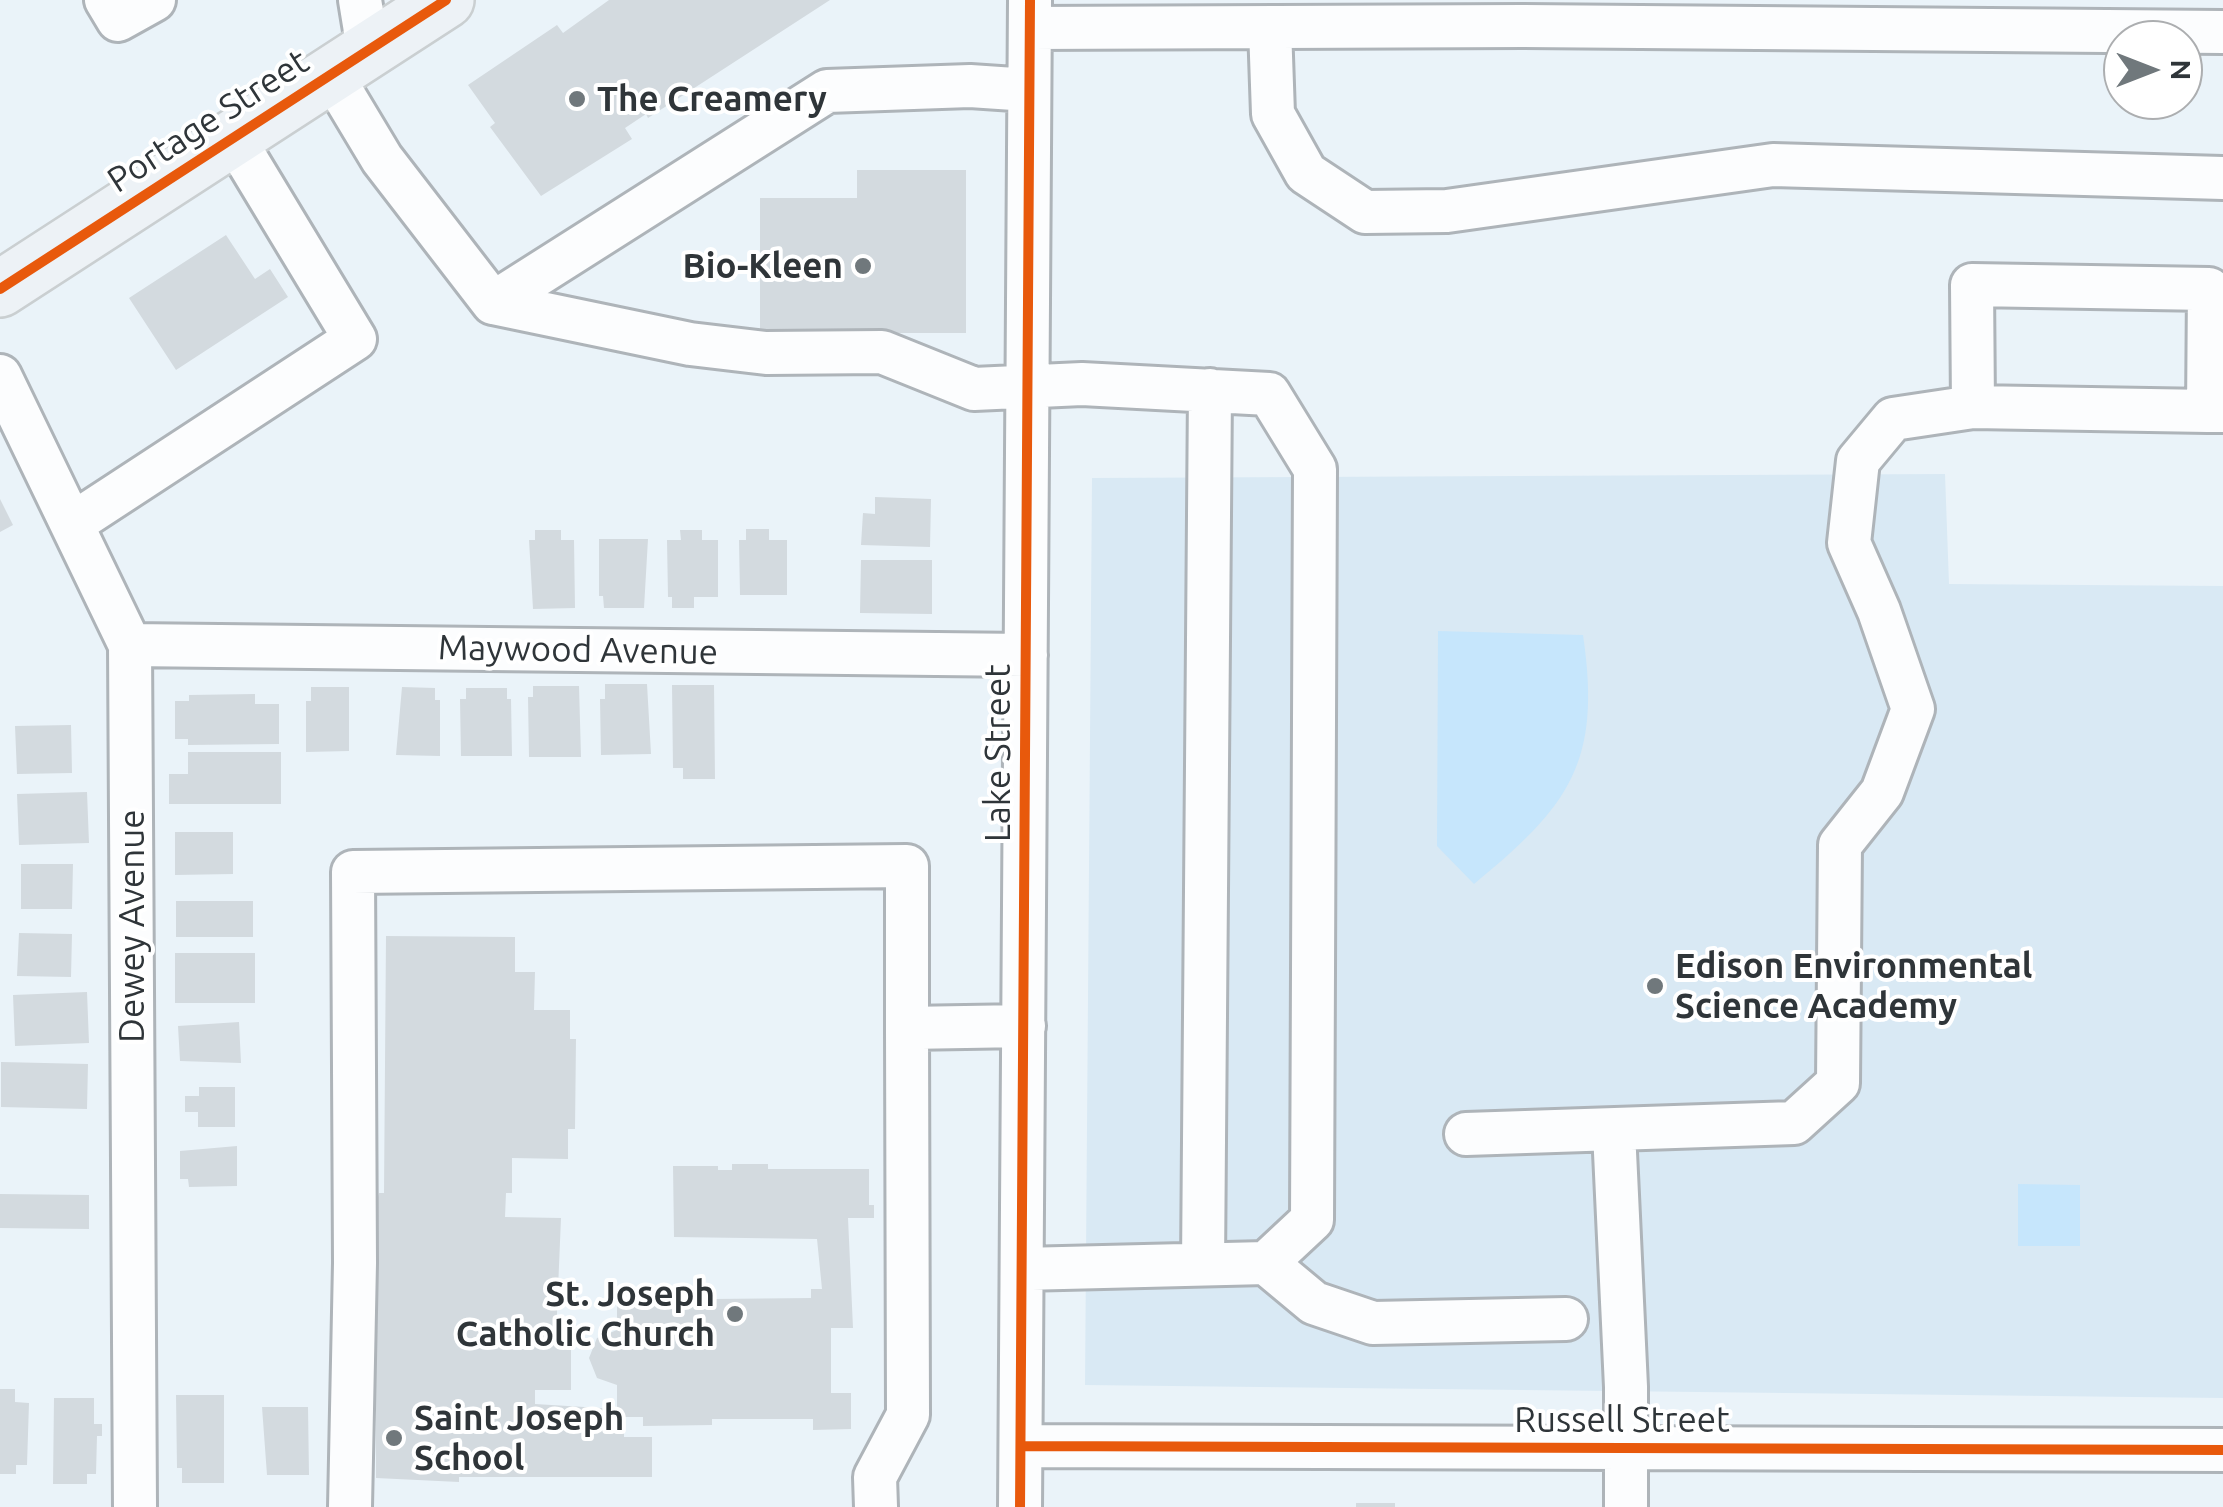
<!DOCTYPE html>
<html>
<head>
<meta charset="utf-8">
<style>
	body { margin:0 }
	#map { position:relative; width:2223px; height:1507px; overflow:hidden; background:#eaf3f9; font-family:Ubuntu,sans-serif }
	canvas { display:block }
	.north { position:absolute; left:2103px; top:20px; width:100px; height:100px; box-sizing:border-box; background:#fff; border:2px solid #acaeb0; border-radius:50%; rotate:90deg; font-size:28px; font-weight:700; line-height:40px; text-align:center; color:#2f3539 }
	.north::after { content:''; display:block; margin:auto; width:35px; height:45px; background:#70787c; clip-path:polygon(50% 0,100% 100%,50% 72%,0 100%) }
</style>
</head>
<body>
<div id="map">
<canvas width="2223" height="1507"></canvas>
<div class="north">N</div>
</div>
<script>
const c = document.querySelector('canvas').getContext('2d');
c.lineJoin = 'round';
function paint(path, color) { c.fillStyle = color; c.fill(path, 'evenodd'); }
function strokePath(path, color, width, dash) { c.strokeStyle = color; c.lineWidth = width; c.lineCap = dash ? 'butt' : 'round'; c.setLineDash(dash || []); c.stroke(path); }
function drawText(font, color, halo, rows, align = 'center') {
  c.font = font + ' Ubuntu,sans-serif'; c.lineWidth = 8; c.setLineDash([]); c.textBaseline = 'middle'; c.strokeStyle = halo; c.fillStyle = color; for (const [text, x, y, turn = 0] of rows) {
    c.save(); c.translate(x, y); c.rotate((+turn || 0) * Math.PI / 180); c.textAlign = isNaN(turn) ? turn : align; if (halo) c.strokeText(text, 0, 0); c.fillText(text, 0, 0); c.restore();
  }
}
paint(new Path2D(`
	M1945,474L1949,584L2223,586V1398L1085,1385L1092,478Z`), '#d9e9f4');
paint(new Path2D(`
	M1438,631L1583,635C1602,763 1569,806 1474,884L1437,846Z
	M2018,1184L2080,1185V1246H2018Z`), '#c6e6fc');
paint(new Path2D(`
	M609,0H830L648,118L646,114L625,128L632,139L541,196L490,127L495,123L468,85L557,25L563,33Z
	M857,170H966V333H760V198H857Z
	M226,235L255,279L270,269L288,297L176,370L129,298Z
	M875,497L931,499L930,547L861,545L863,513L875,514Z
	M0,499L13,525L0,532Z
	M746,529H769V540H787V595H740L739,540H746Z
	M535,530H561V540H574L575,608L533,609L529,540H535Z
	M680,530H702V540H718V597H694V608H672V597H668L667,540H681Z
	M599,539H648L644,608H604L603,596H599Z
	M861,560H932V614L860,613Z
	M605,684H647L651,754L601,755L600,699H605Z
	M672,685H714L715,779H683V768H673Z
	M533,686H579L581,757H529L528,697H533Z
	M311,687H349V751L306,752V701H311Z
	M402,687L435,688V700H440V756L396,755Z
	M466,688H507V699H511L512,756H461L460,699H466Z
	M255,694V704H279V744L188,745V739H175V701H189V695Z
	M71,725L72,773L17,774L15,726Z
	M188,752H281V804H169V774H188Z
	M87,792L89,843L19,845L17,794Z
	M175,832H233V874L175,875Z
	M21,864H73L72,909H21Z
	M176,901H253V937H176Z
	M19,933L72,934L71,977L17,976Z
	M386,936L515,937V972H535L534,1010H570V1039H576L575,1129H568V1159L512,1158V1193H506L505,1217L561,1218L556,1337H571V1390H535V1404L617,1409V1385L597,1378L589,1358L597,1338L617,1330V1299H642V1290L713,1289V1299L811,1298V1289H822L817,1239L674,1237L673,1166H718V1170H732V1164H768V1169H869V1205H874V1218H848L853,1328H831V1393H851V1429L813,1430V1419H712V1425L643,1426V1417H624V1437H652V1477H459V1482L376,1478V1408H363V1250L379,1193H384Z
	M175,953H255V1003H175Z
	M87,992L89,1043L15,1046L13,995Z
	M239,1022L241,1063L180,1061L178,1026Z
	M1,1062L88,1064L87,1109L1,1107Z
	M199,1087H235V1127H198V1112H185V1096H199Z
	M237,1146V1186L189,1187L188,1179H180V1151Z
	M0,1194L89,1195V1229L0,1228Z
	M0,1389H15V1402L29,1403L27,1465H16V1474H0Z
	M176,1395H224V1483H182V1468H177Z
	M54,1398H94V1424H102V1436H97L96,1474H87V1484H53Z
	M262,1407H308L309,1475H267Z
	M1356,1503H1395V1507H1356Z`), '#d3dadf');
const minor = new Path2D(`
	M106,0L118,20L154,0
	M360,0L368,49
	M1270,27L1273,114L1306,173L1365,212L1447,211L1773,165L2223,178
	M1030,28L1524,26L2223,32
	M331,74L382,159L493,303L690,344L766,353L882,352L974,389L1082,384L1269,394L1315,469L1312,1220L1266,1263L1022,1269
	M493,303L827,91L970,86L1029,90
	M0,376L130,645L135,1507
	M2208,411L2209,289L1972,285L1973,407L2208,411H2223
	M72,524L355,339L233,137
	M130,645L1026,655
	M1614,1131L1626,1387V1507
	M1466,1134L1794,1123L1838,1083L1840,845L1882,792L1913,709L1879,611L1849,543L1858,461L1893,419L1973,407
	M1266,1263L1314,1303L1373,1323L1566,1319
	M1203,1264L1210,390
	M1021,1446L2223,1450
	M350,1507L355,1263L353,872L907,866V1028L1024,1026
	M876,1507L875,1477L908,1415L907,1028
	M1020,1507L1030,0`);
const major = new Path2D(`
	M0,289L446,0`);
strokePath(minor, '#aeb4b9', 48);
strokePath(major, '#cacfd1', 60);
strokePath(minor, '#fcfdfe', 42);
strokePath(major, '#edf2f6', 55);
strokePath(new Path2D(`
	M0,289L446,0
	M1021,1446L2223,1450
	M1020,1507L1030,0`), '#e8590c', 10);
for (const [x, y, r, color] of [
	[577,99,10,"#70787c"],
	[863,266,10,"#70787c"],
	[1655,986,10,"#70787c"],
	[735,1314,10,"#70787c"],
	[394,1438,10,"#70787c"]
]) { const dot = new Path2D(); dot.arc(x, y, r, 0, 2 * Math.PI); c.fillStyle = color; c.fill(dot); strokePath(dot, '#fff', 4); }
drawText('bold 35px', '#2f3539', '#fff', [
	["The Creamery",597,99],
	["Bio-Kleen",843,266,"right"],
	["Edison Environmental",1675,966],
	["Science Academy",1675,1006],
	["St. Joseph",715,1294,"right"],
	["Catholic Church",715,1334,"right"],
	["Saint Joseph",414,1418],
	["School",414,1458]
], 'left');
drawText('35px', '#2f3539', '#fff', [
	["Portage Street",208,121,-33],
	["Maywood Avenue",578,650,1],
	["Lake Street",998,753,-90],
	["Dewey Avenue",132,926,-90],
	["Russell Street",1622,1420]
]);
</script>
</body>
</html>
